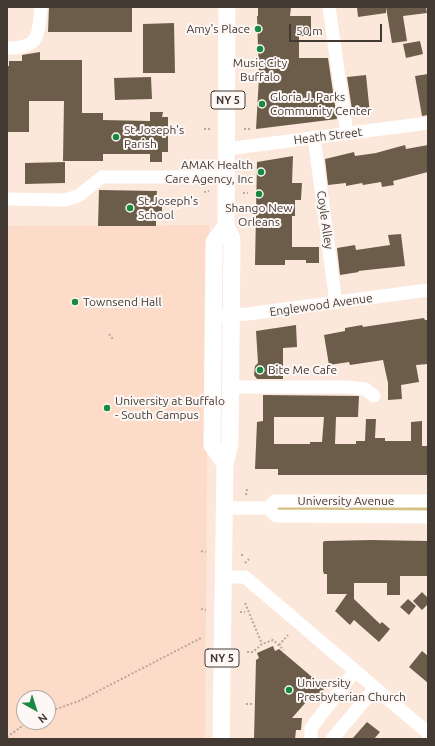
<!DOCTYPE html>
<html>
<head>
<meta charset="utf-8">
<style>
	body { margin:0 }
	#map { position:relative; width:435px; height:746px; overflow:hidden; background:#fce8db; font-family:Ubuntu,sans-serif }
	canvas { display:block }
	.frame { position:absolute; inset:0; border:8px solid #443a34; pointer-events:none }
	.north { position:absolute; left:16px; top:690px; width:40px; height:40px; box-sizing:border-box; background:#fdf8f5; border:1px solid #b3aca8; border-radius:50%; rotate:141deg; font-size:11px; font-weight:700; line-height:16px; text-align:center; color:#443a34 }
	.north::after { content:''; display:block; margin:auto; width:14px; height:18px; background:#198942; clip-path:polygon(50% 0,100% 100%,50% 72%,0 100%) }
	.scale { position:absolute; left:289px; top:24px; width:93px; height:18px; box-sizing:border-box; border:2px solid #443a34; border-top:0; padding-left:5px; font-size:12px; line-height:14px; white-space:nowrap; color:#443a34; -webkit-text-stroke:3px #fdf8f5; paint-order:stroke }
</style>
</head>
<body>
<div id="map">
<canvas width="435" height="746"></canvas>
<div class="frame"></div>
<div class="north">N</div>
<div class="scale">50 m</div>
</div>
<script>
const c = document.querySelector('canvas').getContext('2d');
c.lineJoin = 'round';
function paint(path, color) { c.fillStyle = color; c.fill(path, 'evenodd'); }
function strokePath(path, color, width, dash) { c.strokeStyle = color; c.lineWidth = width; c.lineCap = dash ? 'butt' : 'round'; c.setLineDash(dash || []); c.stroke(path); }
function drawText(font, color, halo, rows, align = 'center') {
  c.font = font + ' Ubuntu,sans-serif'; c.lineWidth = 4; c.setLineDash([]); c.textBaseline = 'middle'; c.strokeStyle = halo; c.fillStyle = color; for (const [text, x, y, turn = 0] of rows) {
    c.save(); c.translate(x, y); c.rotate((+turn || 0) * Math.PI / 180); c.textAlign = isNaN(turn) ? turn : align; if (halo) c.strokeText(text, 0, 0); c.fillText(text, 0, 0); c.restore();
  }
}
paint(new Path2D(`
	M209,225L205,739H7V226ZM24,698H48V722H24Z`), '#fcdcc8');
paint(new Path2D(`
	M276,506H428V511L278,510Z`), '#d5c183');
paint(new Path2D(`
	M49,7H132V32H48Z
	M258,7H291L290,16H311V36H299V58H328L337,119L256,129L259,77L257,16H258Z
	M357,7H386V13L358,17Z
	M386,7H426L427,13L403,16L407,41L392,43Z
	M174,23L175,73H143V24Z
	M420,41L423,54L406,58L403,44Z
	M40,52V60H82V113H103V120L150,121V112H163L162,117H168V152H162V162H150V154H103V161H63L64,101H29V132H7V66H9V61H22V55Z
	M428,74V115L422,116L415,76Z
	M366,75L370,114L353,116L347,77Z
	M151,77L152,99L115,100L114,78Z
	M405,145L406,149L428,145V172L393,181L394,185L382,187L381,182L363,185L362,183L346,186V183L328,185L325,159L354,152L355,156L376,153Z
	M293,156L292,183H302L301,200H295V216H292V247H319V263H306V260H285V265H255L257,162Z
	M65,162V183L25,184V163Z
	M99,190L157,191L156,202H162V214H156V226H98Z
	M401,234L405,266L358,271L359,272L340,275L337,248L355,245L356,250L390,245L388,235Z
	M424,318L425,320H428V364L416,365L419,382L401,385L402,399L388,400V383L383,360L350,365L349,362L329,365L324,335L345,331V328L362,325L363,327Z
	M296,325L297,347L283,348V379H257L254,375L255,366L258,363L256,331Z
	M263,395L359,396L358,417H336L335,444H356V441H365L366,419H376L375,438H385V441H411V422L422,421V446H428V475H278V469H255L257,422L263,421ZM274,417H324L322,442H310V444H274Z
	M371,540L428,541V576H400V595H387V583H354V599L380,624L382,622L390,629L379,642L354,620L350,625L335,611L347,594H327V574H324L323,571V542L325,541Z
	M422,592L428,598V604L422,610L413,601Z
	M408,599L416,606L409,615L400,607Z
	M273,646L275,651L279,649L325,688L318,696L314,693L292,718H302L301,730H296L295,739H254L256,660L259,658L257,653Z
	M422,651L428,656V683L409,667Z
	M367,722L380,732L374,739H352Z`), '#6b5d4a');
strokePath(new Path2D(`
	M204,129H210
	M244,129H251
	M204,192L209,191
	M243,193H248
	M109,334L113,339
	M246,495L247,489
	M201,551L206,552
	M241,555H245
	M245,563L249,559
	M245,603L262,644
	M201,609L206,610
	M240,612H245
	M279,645L288,635
	M247,652H253L262,644L273,640L284,650
	M246,704H252
	M48,712L79,701L201,638
	M7,737L28,722`), '#b8a89d', 2, [2, 2]);
strokePath(new Path2D(`
	M329,7L347,134
	M7,48C41,48 38,35 41,7
	M314,137L336,303
	M227,149L428,123
	M10,199L65,200L78,196L102,177H227
	M223,316L247,314L428,290
	M232,387H348L365,389L374,396
	M224,508H268L276,516L428,517
	M268,508L275,501H428
	M224,577H245L428,733
	M311,739V728L354,672
	M332,739L375,688`), '#fff', 13);
strokePath(new Path2D(`
	M225,464L212,445L214,242L226,226
	M221,739L225,464L230,444L232,239L226,226L227,7`), '#fff', 17);
for (const [x, y, r, color] of [
	[258,29,4,"#198942"],
	[260,49,4,"#198942"],
	[262,104,4,"#198942"],
	[116,137,4,"#198942"],
	[261,172,4,"#198942"],
	[259,194,4,"#198942"],
	[130,208,4,"#198942"],
	[75,302,4,"#198942"],
	[260,370,4,"#198942"],
	[107,408,4,"#198942"],
	[289,690,4,"#198942"]
]) { const dot = new Path2D(); dot.arc(x, y, r, 0, 2 * Math.PI); c.fillStyle = color; c.fill(dot); strokePath(dot, '#fdf8f5', 1.5); }
for (const [x, y, w] of [
	[228,100,34],
	[222,658,34]
]) { const box = new Path2D(); box.roundRect(x - w / 2, y - 9, w, 18, 3); c.fillStyle = '#fdf8f5'; c.fill(box); strokePath(box, '#443a34', 1); }
drawText('bold 11px', '#443a34', null, [
	["NY 5",228,100],
	["NY 5",222,658]
]);
drawText('12px', '#443a34', '#fdf8f5', [
	["Amy's Place",250,29,"right"],
	["Music City",260,63,"center"],
	["Buffalo",260,77,"center"],
	["Gloria J. Parks",270,97],
	["Community Center",270,111],
	["St Joseph's",124,130],
	["Parish",124,144],
	["AMAK Health",253,165,"right"],
	["Care Agency, Inc",253,179,"right"],
	["St Joseph's",138,201],
	["School",138,215],
	["Shango New",259,208,"center"],
	["Orleans",259,222,"center"],
	["Townsend Hall",83,302],
	["Bite Me Cafe",268,370],
	["University at Buffalo",115,401],
	["- South Campus",115,415],
	["University",297,683],
	["Presbyterian Church",297,697]
], 'left');
drawText('12px', '#443a34', '#fdf8f5', [
	["Heath Street",328,136,-7],
	["Coyle Alley",325,220,82],
	["Englewood Avenue",321,305,-8],
	["University Avenue",346,501]
]);
</script>
</body>
</html>
